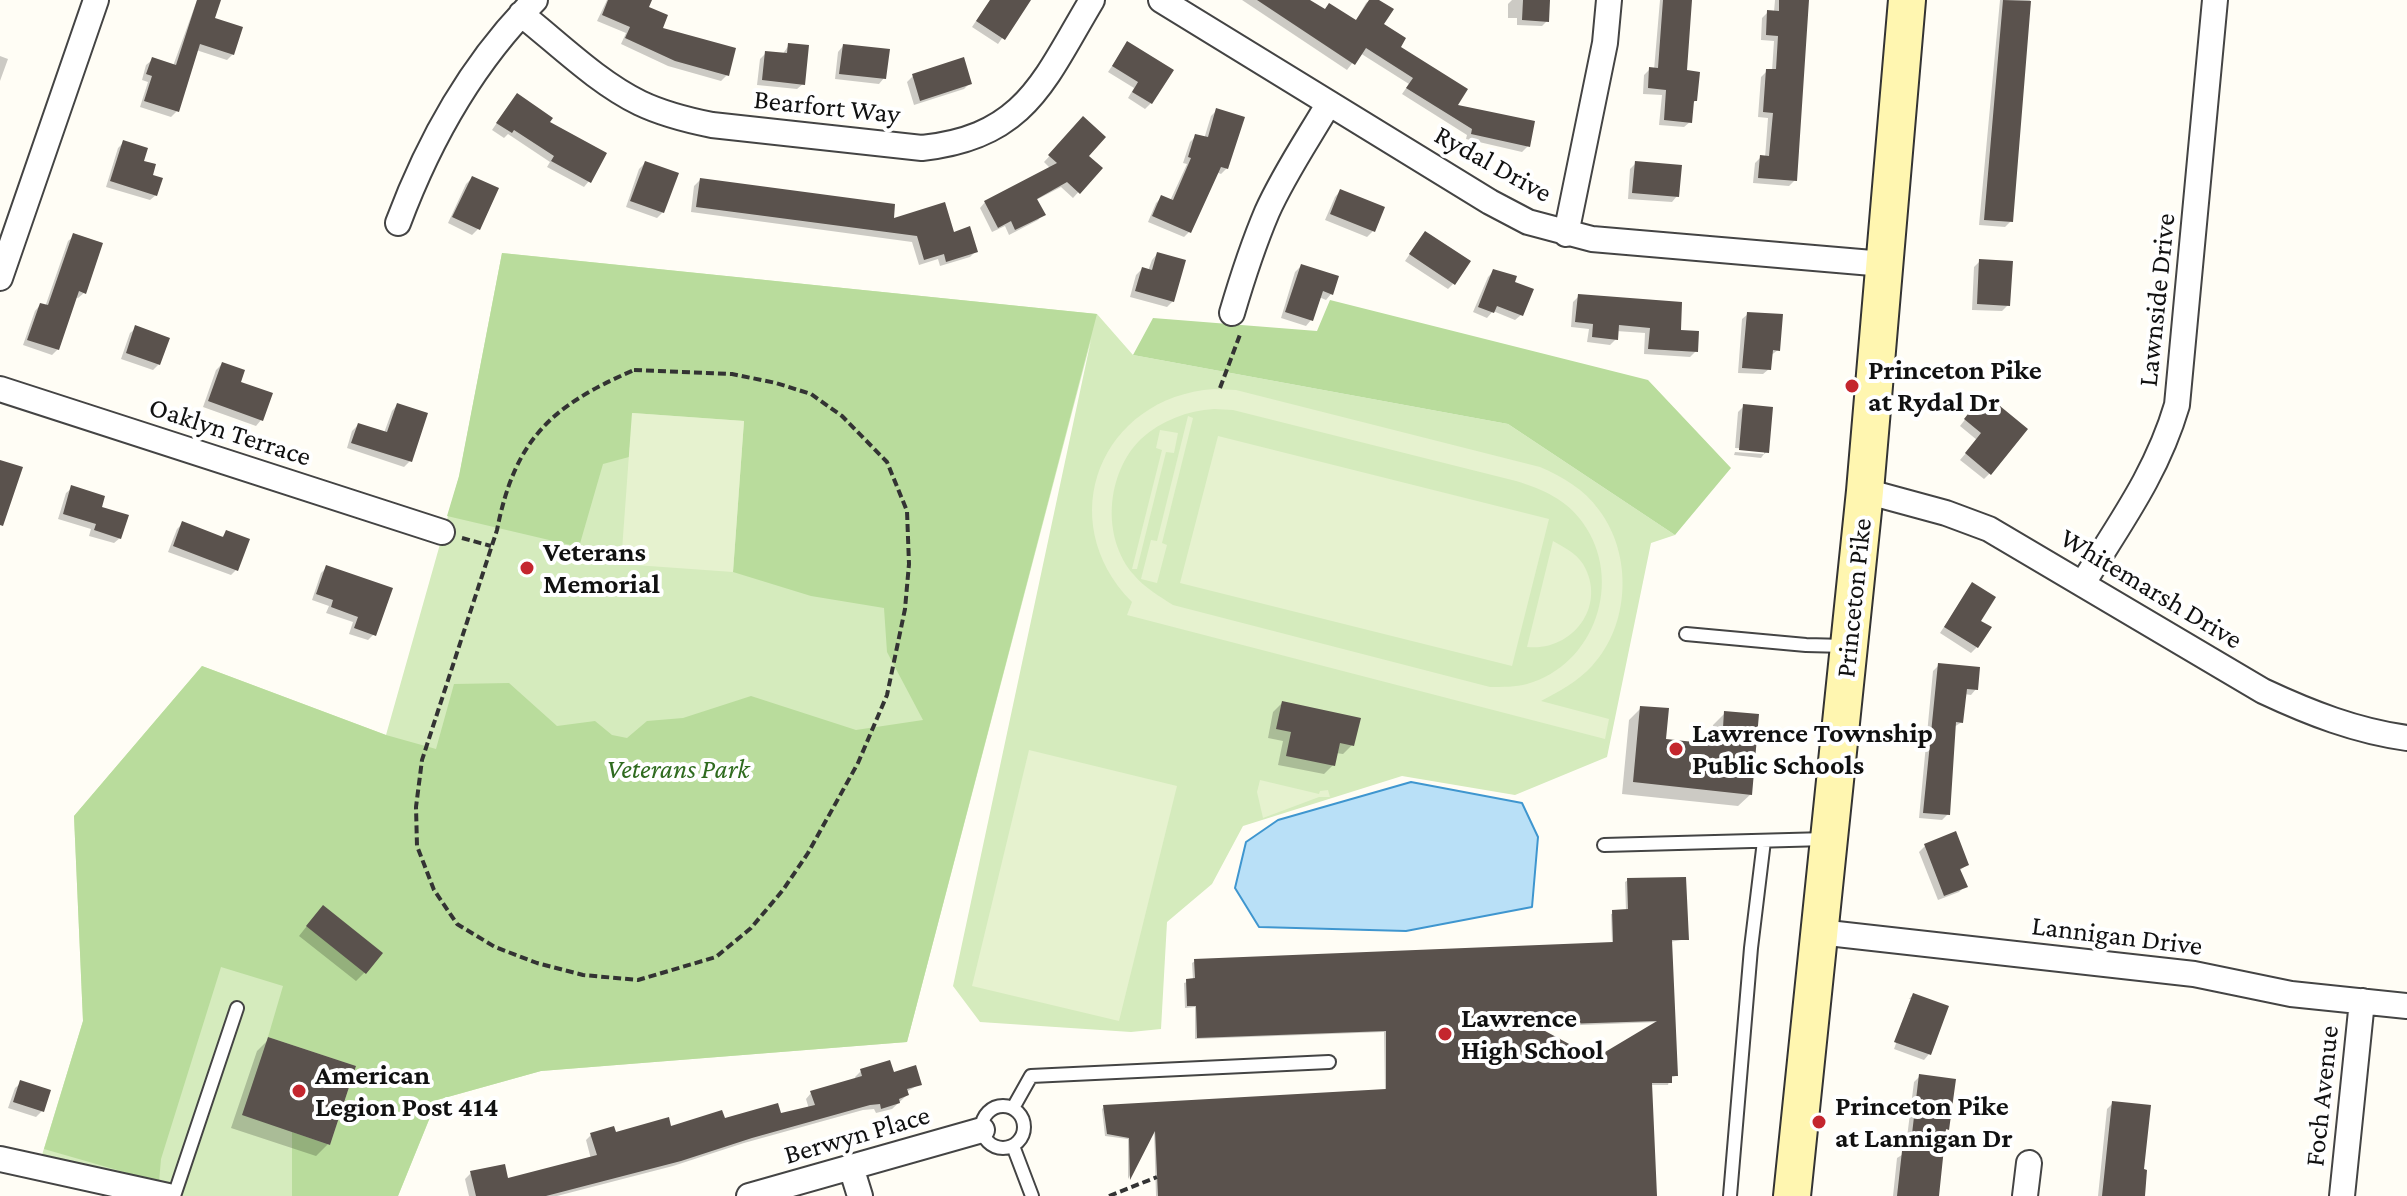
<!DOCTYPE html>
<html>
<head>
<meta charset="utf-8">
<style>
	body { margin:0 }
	canvas { display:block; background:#fffdf5 }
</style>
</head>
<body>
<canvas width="2407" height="1196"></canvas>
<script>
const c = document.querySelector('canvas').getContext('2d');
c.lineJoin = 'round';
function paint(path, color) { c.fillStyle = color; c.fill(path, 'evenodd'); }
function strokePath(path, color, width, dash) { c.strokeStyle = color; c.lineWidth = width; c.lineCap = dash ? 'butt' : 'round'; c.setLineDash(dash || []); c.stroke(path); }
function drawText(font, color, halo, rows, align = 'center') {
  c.font = font + ' "Crimson Pro",serif'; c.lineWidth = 8; c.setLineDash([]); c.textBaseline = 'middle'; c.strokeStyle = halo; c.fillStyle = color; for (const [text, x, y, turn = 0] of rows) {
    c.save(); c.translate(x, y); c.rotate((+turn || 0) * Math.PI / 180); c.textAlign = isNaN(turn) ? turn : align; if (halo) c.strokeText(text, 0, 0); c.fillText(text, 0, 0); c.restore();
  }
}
paint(new Path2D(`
	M502,253L1097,314L1133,355L1508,424L1675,535L1651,543L1607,757L1515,795L1402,776L1243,826L1212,884L1167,922L1161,1029L1131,1032L980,1022L953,986L1091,340L907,1042L541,1071L437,1100L398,1196H167L38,1168L83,1021L74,816L202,666L386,735L459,477Z`), '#d5ebbd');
paint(new Path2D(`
	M502,253L1097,314L907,1042L541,1071L437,1100L398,1196H292V1132L330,1145L356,1066L268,1037L283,986L221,967L161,1159L159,1182L44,1149L83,1021L74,816L202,666L386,735L436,749L454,684L509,683L557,726L595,721L612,735L627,738L647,721L683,718L751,696L856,730L923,720L887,652L884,608L811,596L733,572L744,421L633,413L629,457L603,464L579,547L447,516L459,476Z
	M1330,300L1648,380L1731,468L1675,535L1508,424L1133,355L1153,318L1317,331Z`), '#b9dc9c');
paint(new Path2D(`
	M1214,389L1236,390L1540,467C1563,477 1584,489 1599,510C1633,555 1630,625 1592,666C1577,682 1560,691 1541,701L1609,719L1605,739L1127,615L1132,602C1051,520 1101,397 1214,389ZM1214,409L1233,410L1516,481C1543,489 1567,500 1583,523C1624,580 1595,665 1527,684C1516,687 1502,687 1490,687L1173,605C1159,596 1145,588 1134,575C1101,538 1106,473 1141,439C1162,420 1187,411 1214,409Z
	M632,413L744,421L733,572L621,564Z
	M1188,416L1193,418L1162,543L1167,545L1157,583L1141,579L1151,540L1157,541Z
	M1160,430L1178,433L1174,453L1166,452L1137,569H1132L1162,450L1156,448Z
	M1218,436L1549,519L1512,666L1180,583Z
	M1553,541C1565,548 1576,553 1583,564C1608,606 1572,652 1527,647Z
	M1029,750L1177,786L1119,1021L972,986Z
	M1260,780L1319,794L1320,791L1328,790L1330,797H1319L1263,818L1257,792Z`), '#e6f2cf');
const water = new Path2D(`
	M1411,782L1522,803L1538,837L1532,907L1406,931L1259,927L1235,888L1246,842L1278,820Z`);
paint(water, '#b9e0f7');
strokePath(water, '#3f96cf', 2);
paint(new Path2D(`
	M197,0H208L212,20L233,54L227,60L196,50L177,111L171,117L140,107L148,82L142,80L146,65L152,60L173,66Z
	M607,0H648L646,8L660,29L727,75L721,81L668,66L621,44L626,33L597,21Z
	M990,0H1029L998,44L972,27Z
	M1242,0H1306L1324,11L1355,22L1366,3L1370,0H1376L1381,25L1398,48L1455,106L1528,146L1522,152L1466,139L1467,135L1402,94L1409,84L1360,53L1347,70Z
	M1512,0H1548L1547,21L1542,26L1517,25V18H1508V4Z
	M1660,0H1690L1685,72L1696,100L1692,104L1690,122L1684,127L1659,125L1662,95L1643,94L1644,75L1650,69L1654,70Z
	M1775,0H1808L1795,180L1789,186L1753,183L1755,163L1761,157L1765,158L1768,118L1758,117L1761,77L1767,71H1772L1774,41L1761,40L1762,18L1768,12H1774Z
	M2000,0H2030L2011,221L2005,227L1979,225Z
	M1127,44L1151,103L1145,109L1128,98L1134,88L1108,72Z
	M789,45L803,84L797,89L757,85L760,59L765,54L782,55Z
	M843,46L884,78L879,84L835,79L838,52Z
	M0,56L8,59L0,81Z
	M913,76L970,83L964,89L914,105L907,82Z
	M511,102L547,123L589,181L584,187L547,167L550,162L508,134L504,138L492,130Z
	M1217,110L1227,168L1221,174L1216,172L1190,231L1184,237L1148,222L1156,203L1162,197L1170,201L1187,164L1183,163L1190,142L1196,136L1204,139L1211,116Z
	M1084,119L1086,156L1100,168L1073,198L1061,187L1036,200L1043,214L1038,220L1009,235L1005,226L992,232L980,208L985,202L1051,169L1044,162Z
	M123,143L150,176L156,195L150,200L106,187L118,148Z
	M645,163L663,212L657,218L626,207L639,169Z
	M1636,163L1677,196L1672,202L1628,199L1630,169Z
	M472,178L478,229L472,235L448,223L466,184Z
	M700,180L952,234L976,251L970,257L940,266L938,259L919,265L912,242L691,212L694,186Z
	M1340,191L1373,231L1367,237L1325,220L1335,197Z
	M74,236L84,293L78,298L75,297L58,349L52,355L23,345L35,311L40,305L45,307L68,241Z
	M1420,239L1453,284L1448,289L1405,261Z
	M1157,254L1173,301L1167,307L1130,297L1136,275L1142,269L1148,271L1152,260Z
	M1980,261L2008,305L2002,311L1972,310L1974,267Z
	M1301,266L1331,294L1326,300L1319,297L1311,320L1306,326L1281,318L1295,272Z
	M1493,272L1521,315L1515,320L1493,311L1487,318L1473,312L1488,277Z
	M1579,296L1679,332L1696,351L1690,357L1644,354L1645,333L1616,331V339L1610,345L1587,342L1589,329L1571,327L1573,302Z
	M1748,314L1778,350L1770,356L1769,369L1763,374L1738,373L1742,319Z
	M136,328L159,364L153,370L121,359L130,333Z
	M222,364L238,383L261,420L256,426L203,407L216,370Z
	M397,405L410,461L404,467L347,448L352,431L358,425L384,433L392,411Z
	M1744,406L1767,452L1764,454V450L1735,448L1738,412Z
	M1974,408L1995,415L1990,473L1984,479L1960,460L1977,440L1960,426Z
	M1735,452L1764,454L1761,458L1734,455Z
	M72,488L99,508L120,538L114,543L89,536L91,529L58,519L66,493Z
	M183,523L221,538L226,533L236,570L231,575L168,552L177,529Z
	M327,567L374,634L368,640L349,634L353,622L326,613L329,606L312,600L321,573Z
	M1972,584L1978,621L1977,647L1971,653L1940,633Z
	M1939,665L1976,689L1971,695L1964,694L1962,722L1954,727L1948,814L1942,820L1919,818L1933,671Z
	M1282,703L1352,745L1343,754L1336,753L1333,765L1324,774L1278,765L1283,741L1268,738L1273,712Z
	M1641,708L1664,741L1711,746L1713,725L1725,713L1751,794L1738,806L1622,794L1629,720Z
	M1925,846L1967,865L1959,871L1965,886L1959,892L1938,900L1919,852Z
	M1628,880L1687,939L1670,942L1676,1076L1670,1078L1668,1085H1650L1655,1196H1156L1154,1130L1128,1179V1139L1105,1136L1102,1109L1104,1107L1385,1091L1384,1032L1195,1039V1007L1185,1008L1184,983L1193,980L1192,963L1195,961L1612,944L1611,914L1626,911L1625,882ZM1658,1022L1595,1060L1532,1027Z
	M314,917L365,972L356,981L299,936Z
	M1913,995L1929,1054L1924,1060L1894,1049L1912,999H1909Z
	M269,1039L328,1144L316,1156L231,1128L257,1051Z
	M861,1071L892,1074L920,1084L906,1092L907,1095L892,1109L876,1113L874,1109L863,1110L744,1143L673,1166L557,1196H469L465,1179L471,1173L506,1180L591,1159L586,1140L591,1135H614L780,1116L809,1109L806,1099L811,1093L856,1080L855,1077Z
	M1920,1076L1947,1129L1944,1132L1937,1196H1893L1897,1158L1905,1153L1914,1082Z
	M21,1083L42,1111L36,1117L8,1108L15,1088Z
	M2113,1103L2142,1171L2143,1196H2098L2107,1109Z`), '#0003');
paint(new Path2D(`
	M197,0H221L215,18L243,27L234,55L200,44L179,112L144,101L152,76L146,74L152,57L176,65Z
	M608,0H652L649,7L668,15L663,28L736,48L729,76L675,61L625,38L630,27L602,15Z
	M990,0H1031L1005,40L976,21Z
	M1257,0H1310L1325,9L1329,3L1356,20L1369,0H1379L1394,9L1384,24L1406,38L1401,47L1468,89L1458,105L1535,121L1530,147L1471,134L1472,129L1406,88L1413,78L1366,48L1355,65Z
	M1523,0H1550L1549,22L1522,20Z
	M1663,0H1692L1687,70L1700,72L1697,101H1694L1692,123L1664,120L1666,90L1648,88L1649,67L1658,68Z
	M1779,0H1809L1797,181L1758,178L1760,155L1769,156L1773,113L1763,112L1766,69H1776L1778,36L1766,35L1767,10L1779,11Z
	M2003,0L2031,1L2013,222L1984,220Z
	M1127,41L1174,70L1152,104L1132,92L1138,82L1112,66Z
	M788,43L809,45L805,85L762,80L765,51L787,53Z
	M843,44L890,49L886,79L839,74Z
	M964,57L972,84L920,101L912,74Z
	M517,93L553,118L550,122L607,153L591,183L551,161L554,156L514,130L512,133L496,123Z
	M1216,108L1245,117L1228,169L1221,167L1191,233L1152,216L1161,195L1173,200L1191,158L1188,157L1195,134L1208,137Z
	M1083,116L1106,137L1089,156L1103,168L1080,194L1067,182L1037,199L1046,215L1015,230L1011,221L998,228L984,201L1057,163L1048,155Z
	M123,140L148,148L144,161L156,164L153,175L163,178L157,196L110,181Z
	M645,161L679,173L664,213L630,201Z
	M1635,161L1682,165L1679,197L1632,193Z
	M472,176L499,188L480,230L452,217Z
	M700,178L895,204L894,218L945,202L954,232L970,226L978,252L946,262L944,254L924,260L917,236L696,207Z
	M1340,189L1385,207L1375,232L1330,214Z
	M1425,231L1471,261L1455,285L1409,254Z
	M73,233L103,243L86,294L79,291L59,350L27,340L40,303L48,305Z
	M1157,252L1186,260L1174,302L1135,291L1142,267L1152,270Z
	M1979,259L2013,261L2010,306L1977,304Z
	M1301,264L1339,276L1333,295L1323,291L1313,321L1285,312Z
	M1493,269L1517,276L1515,282L1534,289L1523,316L1497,306L1494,313L1478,307Z
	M1578,294L1682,302L1681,330L1699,331L1698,352L1648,349L1650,328L1619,325L1618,340L1592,337L1593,324L1575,322Z
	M1747,312L1783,314L1780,351L1773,350L1771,370L1742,368Z
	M135,325L170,338L160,365L126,353Z
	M222,362L245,370L241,382L273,393L263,421L208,401Z
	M1979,400L1995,413L2000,406L2028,429L1991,475L1965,453L1981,433L1964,419Z
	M397,403L428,413L412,462L351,443L358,423L387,432Z
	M1743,404L1773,407L1769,453L1739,450Z
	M0,460L23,467L3,526L0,525Z
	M71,485L105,496L102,507L129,515L121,539L94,530L96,524L63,514Z
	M182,521L223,537L226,530L250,539L238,571L173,546Z
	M326,565L393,588L376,636L354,628L358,617L331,607L333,600L316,594Z
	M1972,582L1996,597L1981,621L1992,627L1978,648L1944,627Z
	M1938,663L1980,667L1978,690L1967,689L1963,723L1956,722L1950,815L1923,813Z
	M1282,701L1361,718L1354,746L1340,743L1335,766L1286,756L1291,732L1276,729Z
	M1640,706L1669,708L1666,739L1722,745L1724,711L1759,714L1752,795L1633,782Z
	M1956,831L1969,865L1960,869L1968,887L1944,896L1924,844Z
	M1686,877L1689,940H1672L1678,1076H1672V1083H1652L1657,1196H1158L1155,1131L1130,1180L1129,1138L1107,1134L1103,1105L1386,1089V1031L1197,1038L1196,1006H1187L1186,979L1195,978L1194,959L1613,942L1612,910L1628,909L1627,878ZM1657,1021L1595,1058L1534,1025Z
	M323,905L383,953L366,974L306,926Z
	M1913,993L1949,1006L1931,1055L1894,1042Z
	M268,1037L356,1066L330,1145L242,1115Z
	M890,1060L894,1072L916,1065L922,1085L907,1089L909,1095L899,1099L900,1103L881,1109L880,1104L870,1105L752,1138L681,1161L546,1196H476L470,1171L505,1164L508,1178L597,1155L590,1133L614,1126L616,1132L669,1117L671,1126L722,1110L725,1118L778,1103L781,1113L815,1105L810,1091L862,1076L860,1069Z
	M1919,1074L1956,1079L1949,1130L1946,1129L1939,1196H1897L1902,1151H1910Z
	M20,1080L51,1090L44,1112L13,1102Z
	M2112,1101L2151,1105L2144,1169L2147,1170L2145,1196H2102Z`), '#5a524d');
const service = new Path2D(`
	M1686,634L1806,645L1846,646
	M1604,845L1826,839
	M982 1127a21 21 0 1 1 42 0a21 21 0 1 1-42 0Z
	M1013,1108L1031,1076L1329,1062
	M1013,1146L1032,1196
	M174,1196L237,1008
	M1730,1196L1751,948L1764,841`);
const minor = new Path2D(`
	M1161,0L1490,202L1528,222L1592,239L1884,264
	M521,14C559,44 597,82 640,103C663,114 687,120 712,125L922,148C1026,137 1044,80 1092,0
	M398,223C429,140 472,63 535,0
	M1566,234L1605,43L1609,0
	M0,278L96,0
	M1232,313C1242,279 1253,245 1267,212C1284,174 1308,139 1329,103
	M0,389L442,532
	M1865,491L1946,513L1989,529L2263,691C2310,713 2356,731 2407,738
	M2083,583C2120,523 2157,473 2177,405L2215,0
	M1819,932L2194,974L2291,994L2407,1006
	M0,1159L168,1196
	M851,1167L860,1196
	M749,1196L982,1130
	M2025,1196L2029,1163
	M2342,1196L2362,1001`);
const secondary = new Path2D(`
	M1792,1196L1865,491L1907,0`);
strokePath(service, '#444', 16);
strokePath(minor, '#444', 28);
strokePath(secondary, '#333', 40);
strokePath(new Path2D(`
	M634,370L732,374L776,383L811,394L842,416L887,462L907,511L909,564L905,609L887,695L858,763L808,853L783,890L751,928L716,957L638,980L583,975L537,963L495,947L457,924L434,890L417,846L416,807L422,760L497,530C515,439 551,406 634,370Z
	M1220,388L1241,332
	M462,538L491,546
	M1109,1196L1157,1177`), '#333', 4, [8, 4]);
strokePath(service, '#fff', 12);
strokePath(minor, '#fff', 24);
strokePath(secondary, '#fff6b0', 36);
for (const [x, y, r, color] of [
	[1852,386,8,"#c4262e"],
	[527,568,8,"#c4262e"],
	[1676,749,8,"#c4262e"],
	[1445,1034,8,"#c4262e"],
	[299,1091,8,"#c4262e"],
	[1819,1122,8,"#c4262e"]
]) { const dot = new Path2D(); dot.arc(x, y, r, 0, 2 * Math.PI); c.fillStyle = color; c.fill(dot); strokePath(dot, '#fff', 3); }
drawText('28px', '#111', '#fff', [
	["Bearfort Way",827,107,6],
	["Rydal Drive",1493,164,29],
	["Lawnside Drive",2157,300,-84],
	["Oaklyn Terrace",230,432,18],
	["Whitemarsh Drive",2151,589,31],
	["Princeton Pike",1854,598,-84],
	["Lannigan Drive",2117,936,7],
	["Foch Avenue",2322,1096,-84],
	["Berwyn Place",857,1135,-16]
]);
drawText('bold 28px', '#111', '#fff', [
	["Princeton Pike",1868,370],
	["at Rydal Dr",1868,402],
	["Veterans",543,552],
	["Memorial",543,584],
	["Lawrence Township",1692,733],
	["Public Schools",1692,765],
	["Lawrence",1461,1018],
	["High School",1461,1050],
	["American",315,1075],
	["Legion Post 414",315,1107],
	["Princeton Pike",1835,1106],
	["at Lannigan Dr",1835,1138]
], 'left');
drawText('italic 28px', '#2f6b1f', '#fff', [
	["Veterans Park",678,769]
]);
</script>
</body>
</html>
